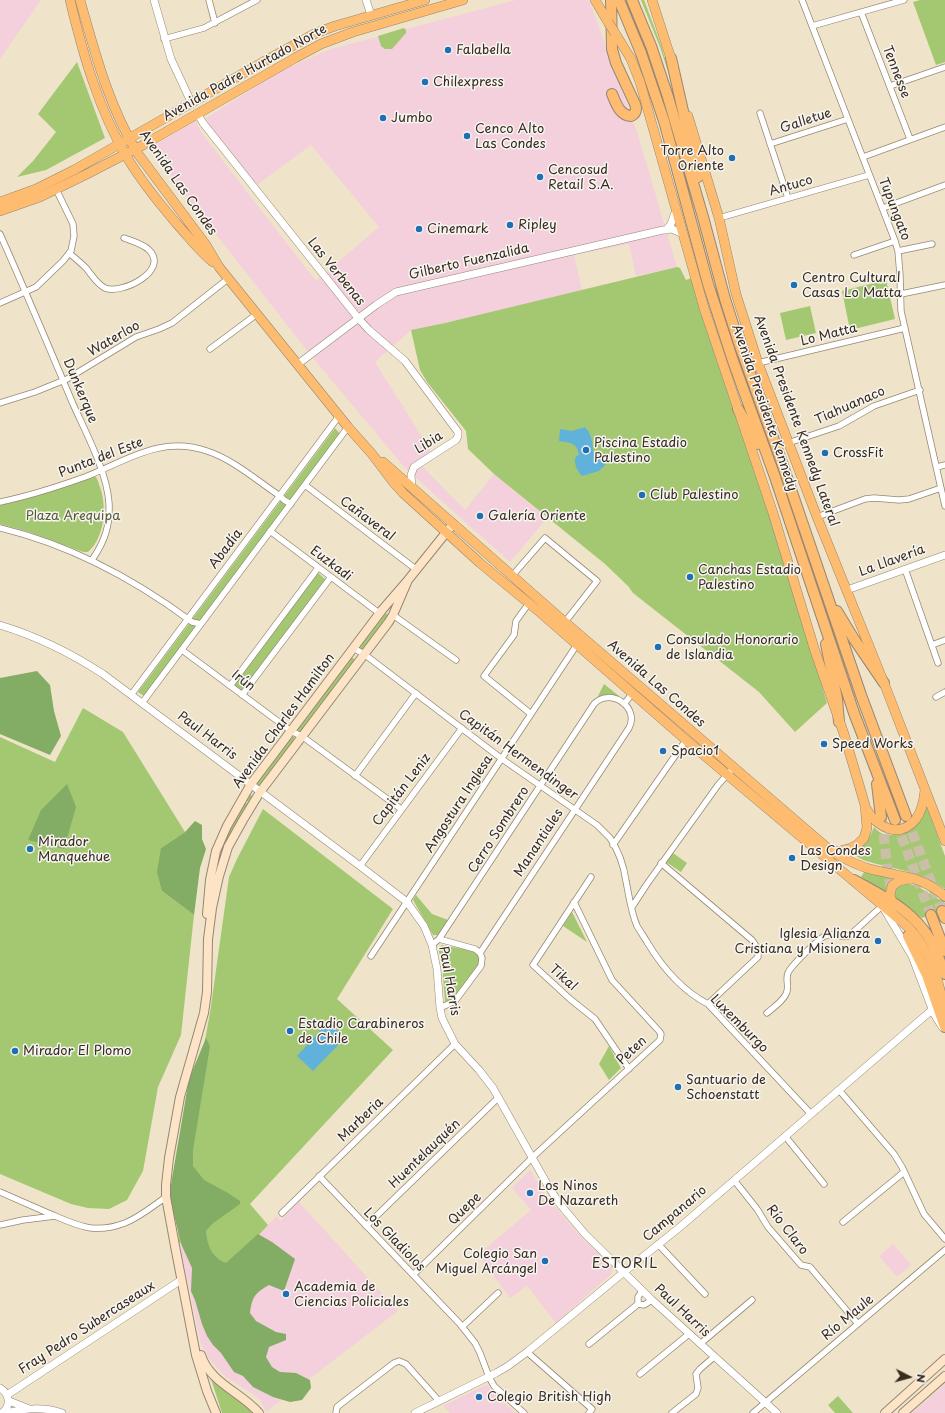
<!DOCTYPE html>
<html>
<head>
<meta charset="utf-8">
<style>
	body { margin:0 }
	#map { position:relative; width:945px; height:1413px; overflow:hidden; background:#efe4c9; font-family:"Playpen Sans",sans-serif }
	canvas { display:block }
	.north { position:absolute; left:889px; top:1357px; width:40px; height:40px; -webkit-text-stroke:3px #f6f6f2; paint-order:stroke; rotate:96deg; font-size:11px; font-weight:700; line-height:16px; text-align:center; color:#3b2a1e }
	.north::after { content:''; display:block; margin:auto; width:14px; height:18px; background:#3b2a1e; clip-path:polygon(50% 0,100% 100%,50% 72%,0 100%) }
</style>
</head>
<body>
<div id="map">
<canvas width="945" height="1413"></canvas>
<div class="north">N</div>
</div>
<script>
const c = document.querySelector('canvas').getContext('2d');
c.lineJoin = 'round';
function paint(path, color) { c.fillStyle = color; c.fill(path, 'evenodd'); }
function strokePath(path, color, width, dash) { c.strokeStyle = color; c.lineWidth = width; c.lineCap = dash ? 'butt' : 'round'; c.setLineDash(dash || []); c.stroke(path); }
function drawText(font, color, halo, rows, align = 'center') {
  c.font = font + ' "Playpen Sans",sans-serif'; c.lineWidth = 3; c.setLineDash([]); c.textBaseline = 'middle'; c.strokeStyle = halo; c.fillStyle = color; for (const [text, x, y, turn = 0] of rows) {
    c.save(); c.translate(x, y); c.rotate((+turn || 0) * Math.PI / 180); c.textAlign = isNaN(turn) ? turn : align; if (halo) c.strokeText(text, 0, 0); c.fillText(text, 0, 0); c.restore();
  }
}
paint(new Path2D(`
	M0,0H41L0,59Z
	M516,0H589L638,135L677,267L636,276L629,244L574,255L582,290L445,323L411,330L375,362L434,456L422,466L465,510L494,474L547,518L510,562L406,469L313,358L149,149L195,121L203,135L316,281L379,227L311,145L257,185L212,131L206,118L281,71L331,49Z
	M530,1170L547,1198L584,1240L613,1266L611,1274L556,1323L527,1286L510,1298L478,1255L531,1210L512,1188Z
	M299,1202L398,1311L266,1412L260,1399L226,1377L211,1361L201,1344L179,1242L220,1277L268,1225L277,1216L280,1221Z
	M893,1244L911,1265L897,1277L879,1256Z
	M487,1384L490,1389L515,1413H450L443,1406Z
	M945,1384V1413H912Z`), '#f4cfdc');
paint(new Path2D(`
	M641,0H644L661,45L681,111L660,47Z
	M920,0H945V62L936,65L913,2Z
	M404,28L406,30V33L392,49H385L381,46L378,36Z
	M77,62L105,138L46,170L17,177L33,161L56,132L38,114Z
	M677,267L680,268L686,280L694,277L771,516L827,703L795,732L759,692L633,593L628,586L605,564L494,474L468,449L466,431L427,382L420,370L411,330L445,323Z
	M886,280L895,319L850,330L842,291Z
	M810,306L816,333L786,340L780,313Z
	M335,428L340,434L144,696L138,692Z
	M94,476C98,478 98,482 100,487C107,507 105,537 88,552H83L29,532L0,524V503Z
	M317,572L326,580L243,692L233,685Z
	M383,612L389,615L361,651L357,647Z
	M350,655L355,660L300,732L296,728Z
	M604,684L619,696L618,697C610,694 604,694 597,698Z
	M83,708L123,732L185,832L161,848L162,891L194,915L181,1035L158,1087L143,1171L127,1200L109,1209L88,1208L71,1204L0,1174V737L55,762Z
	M290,734L296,739L259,790L253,785Z
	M250,795L253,796C242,813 232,829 224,848H223L230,828L245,803H247L248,801H246Z
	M927,807L945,856V889C919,870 895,870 866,861C860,859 855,855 849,853C864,845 868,842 874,827C876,829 879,832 881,833C901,841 919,823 927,807Z
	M263,809L393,909L337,999L393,1050L250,1204L268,1225L220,1277L179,1242L175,1202L210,1013L229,877L237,859Z
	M673,853L687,863L681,872L666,862Z
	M864,872L890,878L917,886L945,903V909L922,918L861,877Z
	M416,895L432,914L448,920L438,935H433L413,900Z
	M572,912L587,942L563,926Z
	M442,945L474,951L479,957V965L450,1002H445L442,963L438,948Z
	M609,1046L621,1068L609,1080L599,1064Z
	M211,1379L249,1408L253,1413H222Z
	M838,1396L853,1413H835L828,1405Z`), '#a4c872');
paint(new Path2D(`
	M37,671L50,685L54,711L61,736L50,755L0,734V678Z
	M67,784L76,807L64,849L28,840L41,810Z
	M195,821L202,825V839L206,849L200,868L194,915L162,891L157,872L161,848L185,832Z
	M206,1038L210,1046L193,1150V1166L204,1180L228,1193L240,1201V1204L212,1224L206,1231C207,1245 212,1258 226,1263L258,1234L272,1242L295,1259L284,1291L269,1285C255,1293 252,1297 250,1313L256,1321L276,1332L286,1334V1340L269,1347L266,1357L272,1367L280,1372L296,1373L310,1380L311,1388L302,1400L290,1402L273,1397L253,1387L243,1376L234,1372L221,1353L213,1345L207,1336L202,1324L195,1300L191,1291L192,1268L182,1246L169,1196L189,1079Z`), '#83ac64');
paint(new Path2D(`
	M585,427C591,433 593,442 593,452C600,455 604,456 606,464L599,471L582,476C577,471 573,463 576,456L579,455C577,442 570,443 559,441L560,429L572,431Z
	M328,1022L345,1038L313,1071L297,1056Z`), '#60b2db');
strokePath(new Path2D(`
	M907,818L942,911
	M882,819L887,866L892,894
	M896,822L931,915`), '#cbbfa7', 10, [10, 5]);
const minor = new Path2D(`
	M209,0L215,23
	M802,0L895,241L898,251L900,275L901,311L945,506
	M861,12L910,139
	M812,26L904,0
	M164,39L204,28L257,0
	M890,86L945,67
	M760,113L788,198
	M770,144L848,119
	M863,157L945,127
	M883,208L945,185
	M719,218L869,175
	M0,234C25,290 49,347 73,404C86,433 107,472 109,503C110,526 105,541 92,560
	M898,251L932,244
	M69,253C75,258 81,263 86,268C91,274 97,284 105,288C121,295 170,271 149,250C143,244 132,241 124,238
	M854,255L895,241
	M901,294L945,285
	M0,303L36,287L63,261L71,251L74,236L73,224L56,189
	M210,349L257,314
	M758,363L905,328
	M0,403L35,392L67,379L136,337L159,329L172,323L229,278
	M788,443L839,426L874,406L920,390
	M937,467L945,465
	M305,485L417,570
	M0,502C29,496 57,487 85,477C126,461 161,435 207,451C234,460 256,480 280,496L284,500L291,504
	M817,517L865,499L874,498L899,500L909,499L941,488
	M0,528C71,545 134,579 192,622L201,624
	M270,531L379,613
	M905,569L938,663
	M512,576L545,538L597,581L565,622
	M529,603L516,621L514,635L484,676L531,714
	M393,615L456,660
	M932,645L945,640
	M353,648L364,654L502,759L597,825C601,829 606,834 610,838C618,850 624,867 626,881C629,896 631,912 637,926C640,931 644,937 647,942C662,967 681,990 708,1004L811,1114
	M182,650L291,731L303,737L401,809
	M230,686L318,568
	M131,695L339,416
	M242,695L331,577
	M936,697L945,692
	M142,703L348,427
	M624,704L632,694
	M355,776L416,693
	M613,845L686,740
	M661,863L752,940L758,949V957L708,1004
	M360,866L462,728
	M591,877L533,965L570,999L595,1019L629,1069
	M632,907L647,884L718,785L734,767
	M439,939L475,949L480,953L482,958L481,966L455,1001L440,1008
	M432,945L439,939L594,704C610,687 640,707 629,728L480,953
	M371,956L578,643
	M767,1013C773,1008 783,1001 786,994C790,987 785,980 788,973C790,967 819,938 825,936C832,932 841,938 849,936L882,906
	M839,1090L894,1154L902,1167L924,1214L945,1239
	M785,1136L824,1184
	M319,1176L460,1324L475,1343L480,1353L489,1377L494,1386L524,1413
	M734,1180L757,1209L768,1227L801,1265L810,1267L858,1324
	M0,1192C16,1199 32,1206 48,1213C77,1225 93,1235 125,1223C140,1217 153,1206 166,1197
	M282,1213L455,1044
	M843,1222L904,1172
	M0,1225L23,1220L55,1216
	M366,1226L498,1098
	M658,1244L705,1294
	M413,1275L536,1154L660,1040L661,1034L659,1031L612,980L574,902
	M642,1291L638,1297V1304L644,1305L652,1300
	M462,1327L498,1293
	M589,1344L638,1304
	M700,1344L752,1300
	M527,1352L592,1409L589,1413
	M640,1374L689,1334
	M336,1413L337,1407L342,1403L394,1363L399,1361L406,1364L439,1401
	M672,1413L696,1394L698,1388L696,1374L700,1369L714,1357
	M753,1413L945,1250`);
const tertiary = new Path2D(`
	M154,0L171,59L192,104
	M366,0L371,15
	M197,113L203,123L358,318L369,330L405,361L458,432V436L456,440L414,467L411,475L412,488
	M666,230L671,224L676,210
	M298,364L376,305L396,292L663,230L672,229L683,234
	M847,590L945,555
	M0,625C36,636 71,653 103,674L360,866L407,902L424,926L432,945L437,969L440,1008L442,1018L455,1044L479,1070L493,1088L547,1184L559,1203L585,1234L652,1300L777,1413
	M884,909L912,956L934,1014L942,1027
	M0,1388C10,1394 11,1406 2,1413
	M7,1395L181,1280
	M9,1401L27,1408
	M4,1413C24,1409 42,1406 62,1413
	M415,1413L496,1373L508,1366L527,1352L624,1272L680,1227L933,1009`);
const secondary = new Path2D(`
	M207,914L210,880L216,851L227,826L251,784L382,610L408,580L453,524
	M201,1355C210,1383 241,1392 259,1413
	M216,1413L207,1391L196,1355L175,1246L166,1197V1185L169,1158L180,1097L204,1013L207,992L208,939L212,908L219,876L228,847L243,820L260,792L388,623L393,615L408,580
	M885,1413L945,1359
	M903,1413L945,1376`);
const primary = new Path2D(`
	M70,0C83,54 99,111 128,159C142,182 159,203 176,223C188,236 199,251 213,262
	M80,0C95,53 109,107 138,154L206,245L219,267L348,427L372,454L394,483L403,493L480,563L542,614L686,740L907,926C931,949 940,983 945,1015
	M595,0L608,22
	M652,0L673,65
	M615,33L631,59L640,82L704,308L773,513L815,651L844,734L865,805L867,828L864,838L858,844L851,848L840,851H831
	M688,116L719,218L736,294L758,363L817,517L884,683L945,841
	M0,202L36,189L74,170L270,58L316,33L335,26L425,0
	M0,211L40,197L87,174L143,145L295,58L321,44L353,32L463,0
	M383,462L560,618L831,851C843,858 856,865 870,869C900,877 918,874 945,896
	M866,808C876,827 899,840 916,819C922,811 924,800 925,790
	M893,906L890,895L892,886L899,881L912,878`);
const motorway = new Path2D(`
	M611,0L612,49L616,63L635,104C637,109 636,114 631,116C619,115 616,103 612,94
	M619,0L641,53L664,121L708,284L733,361L775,477L854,713L895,820
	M632,0L651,46L668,97L703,217L725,299L739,343L780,457L861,695L906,816
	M671,58L698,177
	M738,409L757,444
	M837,611L854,639L884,683
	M826,644L837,699L839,722
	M877,784L881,817
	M854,880C884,897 915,911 932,943C937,953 941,964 945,974
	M945,895V896
	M942,911L945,918
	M931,915L945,951
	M908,936L927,975L945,1027`);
strokePath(minor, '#958774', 7);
strokePath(tertiary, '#958774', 8);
strokePath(secondary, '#958774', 10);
strokePath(primary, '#958774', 10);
strokePath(motorway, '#958774', 12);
strokePath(minor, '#fff', 5.5);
strokePath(tertiary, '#fff', 7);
strokePath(secondary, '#fee4c6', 8);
strokePath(primary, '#fdbc70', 9);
strokePath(motorway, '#fdbc70', 10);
const primaryBridge = new Path2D(`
	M608,22L615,33`);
strokePath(primaryBridge, '#958774', 10, []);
strokePath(primaryBridge, '#fdbc70', 9);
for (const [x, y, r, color] of [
	[448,50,4,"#1f6fb2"],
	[425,82,4,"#1f6fb2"],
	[383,118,4,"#1f6fb2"],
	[467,136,4,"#1f6fb2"],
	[732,158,4,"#1f6fb2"],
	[540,177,4,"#1f6fb2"],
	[510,225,4,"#1f6fb2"],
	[419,229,4,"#1f6fb2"],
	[794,285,4,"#1f6fb2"],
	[586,450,4,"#1f6fb2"],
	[825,453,4,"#1f6fb2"],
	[642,495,4,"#1f6fb2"],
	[480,516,4,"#1f6fb2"],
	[690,577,4,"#1f6fb2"],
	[658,647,4,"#1f6fb2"],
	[824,744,4,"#1f6fb2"],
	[663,751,4,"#1f6fb2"],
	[30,849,4,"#1f6fb2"],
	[792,858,4,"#1f6fb2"],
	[878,941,4,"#1f6fb2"],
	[290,1031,4,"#1f6fb2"],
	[15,1051,4,"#1f6fb2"],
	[678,1087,4,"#1f6fb2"],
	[530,1193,4,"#1f6fb2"],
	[545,1261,4,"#1f6fb2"],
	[286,1294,4,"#1f6fb2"],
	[479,1397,4,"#1f6fb2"]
]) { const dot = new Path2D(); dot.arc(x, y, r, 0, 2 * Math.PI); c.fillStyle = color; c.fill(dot); strokePath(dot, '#f6f6f2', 1.5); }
drawText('13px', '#3b2a1e', '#f6f6f2', [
	["Falabella",456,50],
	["Chilexpress",433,82],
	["Jumbo",391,118],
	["Cenco Alto",475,129],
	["Las Condes",475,144],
	["Torre Alto",724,151,"right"],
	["Oriente",724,166,"right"],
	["Cencosud",548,170],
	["Retail S.A.",548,185],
	["Ripley",518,225],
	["Cinemark",427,229],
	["Centro Cultural",802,278],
	["Casas Lo Matta",802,293],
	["Piscina Estadio",594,443],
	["Palestino",594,458],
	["CrossFit",833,453],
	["Club Palestino",650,495],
	["Galería Oriente",488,516],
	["Canchas Estadio",698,570],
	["Palestino",698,585],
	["Consulado Honorario",666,640],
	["de Islandia",666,655],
	["Speed Works",832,744],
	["Spacio1",671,751],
	["Mirador",38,842],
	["Manquehue",38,857],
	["Las Condes",800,851],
	["Design",800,866],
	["Iglesia Alianza",870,934,"right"],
	["Cristiana y Misionera",870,949,"right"],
	["Estadio Carabineros",298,1024],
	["de Chile",298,1039],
	["Mirador El Plomo",23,1051],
	["Santuario de",686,1080],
	["Schoenstatt",686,1095],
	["Los Ninos",538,1186],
	["De Nazareth",538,1201],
	["Colegio San",537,1254,"right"],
	["Miguel Arcángel",537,1269,"right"],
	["Academia de",294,1287],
	["Ciencias Policiales",294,1302],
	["Colegio British High",487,1397]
], 'left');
drawText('13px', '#3b2a1e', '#f6f6f2', [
	["Tennesse",896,72,69],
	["Avenida Padre Hurtado Norte",245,73,-29],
	["Galletue",806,121,-18],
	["Avenida Las Condes",178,183,55],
	["Antuco",791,186,-16],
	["Tupungato",894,209,69],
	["Gilberto Fuenzalida",469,262,-13],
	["Las Verbenas",336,272,51],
	["Lo Matta",829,335,-14],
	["Waterloo",114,339,-30],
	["Dunkerque",80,391,67],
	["Tiahuanaco",850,406,-24],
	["Avenida Presidente Kennedy",764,408,71],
	["Avenida Presidente Kennedy Lateral",796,421,70],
	["Libia",429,443,-32],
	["Punta del Este",101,458,-21],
	["Cañaveral",367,519,37],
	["Abadía",226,549,-53],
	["La Llavería",892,561,-20],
	["Euzkadi",331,564,37],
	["Irún",243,681,37],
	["Avenida Las Condes",656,684,41],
	["Avenida Charles Hamilton",284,721,-54],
	["Paul Harris",207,736,37],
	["Capitán Hermendinger",518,755,36],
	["Capitán Leniz",402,790,-53],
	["Angostura Inglesa",459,804,-57],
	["Cerro Sombrero",499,830,-57],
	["Manantiales",539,843,-57],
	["Tikal",563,978,42],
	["Paul Harris",449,981,80],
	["Luxemburgo",739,1024,45],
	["Peten",632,1051,-43],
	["Marberia",361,1120,-44],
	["Huentelauquén",425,1154,-44],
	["Quepe",465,1209,-44],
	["Campanario",675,1214,-40],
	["Río Claro",787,1230,52],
	["Los Gladiolos",394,1240,46],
	["Paul Harris",682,1311,43],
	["Río Maule",848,1318,-40],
	["Fray Pedro Subercaseaux",87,1328,-33]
]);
drawText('13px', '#5a5937', '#f6f6f2', [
	["Plaza Arequipa",73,516]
]);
c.letterSpacing = '1px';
drawText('14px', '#3b2a1e', '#f6f6f2', [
	["ESTORIL",625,1264]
]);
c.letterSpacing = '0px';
</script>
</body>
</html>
